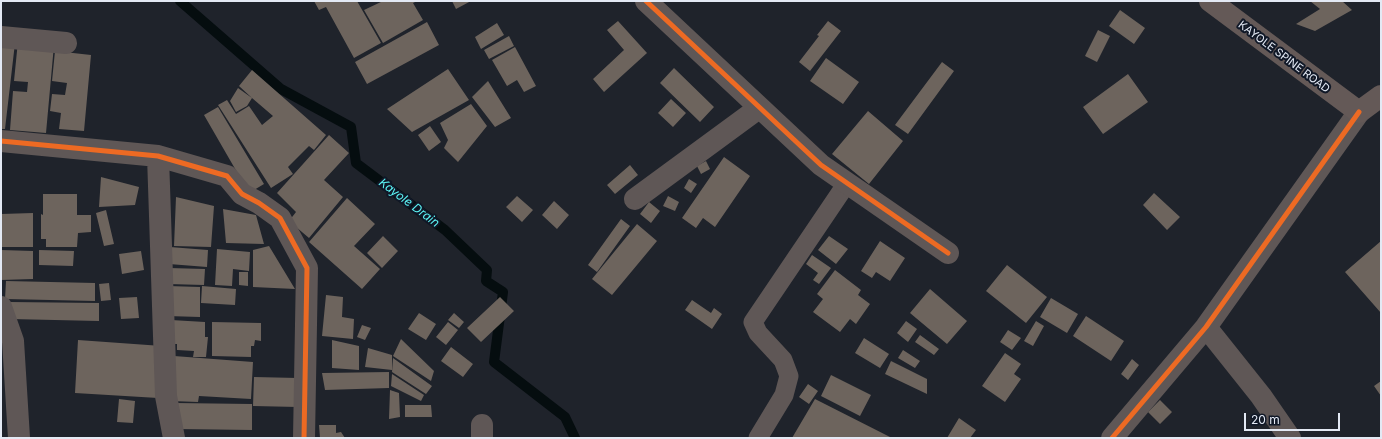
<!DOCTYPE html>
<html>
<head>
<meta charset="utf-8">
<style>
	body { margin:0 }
	#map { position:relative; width:1382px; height:439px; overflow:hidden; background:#1f232b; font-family:Inter,sans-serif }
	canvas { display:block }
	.frame { position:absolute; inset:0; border:2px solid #e3e9f4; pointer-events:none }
	.scale { position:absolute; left:1244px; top:413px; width:96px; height:18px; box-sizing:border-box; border:2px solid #e3e9f4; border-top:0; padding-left:5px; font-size:12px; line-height:14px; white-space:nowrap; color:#e3e9f4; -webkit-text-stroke:3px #101827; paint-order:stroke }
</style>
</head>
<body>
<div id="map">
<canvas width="1382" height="439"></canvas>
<div class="frame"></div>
<div class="scale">20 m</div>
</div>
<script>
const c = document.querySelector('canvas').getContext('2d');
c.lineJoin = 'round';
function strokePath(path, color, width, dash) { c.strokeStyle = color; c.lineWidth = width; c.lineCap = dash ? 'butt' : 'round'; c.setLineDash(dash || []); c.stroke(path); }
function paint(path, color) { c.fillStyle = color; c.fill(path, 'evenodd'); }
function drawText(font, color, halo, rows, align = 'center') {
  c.font = font + ' Inter,sans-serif'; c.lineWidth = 4; c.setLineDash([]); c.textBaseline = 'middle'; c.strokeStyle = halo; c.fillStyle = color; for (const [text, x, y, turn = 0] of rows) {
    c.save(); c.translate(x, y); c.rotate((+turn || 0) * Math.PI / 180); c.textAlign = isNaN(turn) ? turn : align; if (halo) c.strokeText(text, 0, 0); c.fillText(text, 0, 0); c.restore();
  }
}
strokePath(new Path2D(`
	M180,1L281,89L351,127L356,163L445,230L487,270L486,281L503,292L494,362L565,417L575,438`), '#050d0f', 10);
paint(new Path2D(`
	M314,1H357L381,43L354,58L326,7L319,10Z
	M383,1H417L413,3L423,20L383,43L364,10Z
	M452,1H471L456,9Z
	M1310,1H1342L1352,10L1315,31L1296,24L1320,9Z
	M1120,10L1145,28L1134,44L1109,26Z
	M618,21L647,53L604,92L593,79L624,50L607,30Z
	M828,21L841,31L810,71L799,62L819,36L817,35Z
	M427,22L439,45L367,84L355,62Z
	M497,23L504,35L481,49L475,37Z
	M1098,30L1110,36L1097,62L1085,56Z
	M509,36L514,46L489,59L484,50Z
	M1,41L15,43L5,129H1Z
	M18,41L54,45L46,133L10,130L13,91L27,92L28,82L14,81Z
	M515,47L536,86L524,92L517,80L507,86L492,60Z
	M55,51L91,55L84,131L59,129L61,113L50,111L52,94L65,95L67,83L52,81Z
	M826,58L859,82L843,104L810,81Z
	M942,62L954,71L908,134L895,125Z
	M674,68L714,107L700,122L660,83Z
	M448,69L469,100L412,132L387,109Z
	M252,70L326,135L314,150L309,146L288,167L293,174L271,188L218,105L227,100L236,114L249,106L262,125L273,116L252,98L247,106L236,112L230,101L238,88L252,98L239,86Z
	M1128,74L1148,102L1103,134L1083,107Z
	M488,81L511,118L495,127L472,97Z
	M671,99L686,113L673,127L658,113Z
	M471,104L487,126L458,162L444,148L448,140L440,123Z
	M218,107L264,184L249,193L204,115Z
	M868,111L903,141L869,184L832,154Z
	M430,126L441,142L429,151L418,135Z
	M329,135L349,153L324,180L343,197L309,238L289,221L296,212L277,193Z
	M724,157L750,176L715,227L703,218L696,228L682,218Z
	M706,161L710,169L701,174L697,166Z
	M630,165L638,175L615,194L607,185Z
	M101,177L139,187L135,205L99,207Z
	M689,179L697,184L691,193L684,188Z
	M1154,193L1180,217L1167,230L1143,205Z
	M43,194H77V215H91V232L78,233L77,247H46V239H41V214L43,215Z
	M517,196L533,210L522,222L506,207Z
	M668,196L679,202L675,211L663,206Z
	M176,197L214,206L211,247L174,246Z
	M347,198L375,224L354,246L380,269L362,289L309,242Z
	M554,201L569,215L557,229L542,215Z
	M649,202L660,211L651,223L640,214Z
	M223,209L256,215L264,244L226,243Z
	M106,210L114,244L104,246L96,213Z
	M33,213V247H1V214Z
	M621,219L630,226L597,272L588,265Z
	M637,224L657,241L612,295L592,279Z
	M383,236L398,251L382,268L367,253Z
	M829,236L848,249L836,264L818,250Z
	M880,241L905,258L890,281L876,272L872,278L861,271Z
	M1381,241V313L1345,272Z
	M269,246L295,289L253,287V250Z
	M170,247L208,250L207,267L169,264Z
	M217,249L250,252L249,271L233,269L232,286L215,285Z
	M1,250L33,251V279L1,280Z
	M39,250L74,251L73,266L39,265Z
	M141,251L144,270L122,274L119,254Z
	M812,255L831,268L819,284L813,280L818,273L806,264Z
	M1007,265L1047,297L1026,323L986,291Z
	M169,268L205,269L204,285L168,284Z
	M835,270L861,290L858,295L870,304L856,324L850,319L840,332L813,312L823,299L817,294Z
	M239,272H248V286L239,285Z
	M6,281L95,283V301L5,299Z
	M109,283L111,300L101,301L99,284Z
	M168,286L200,287V317L167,316Z
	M202,286L236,289L235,305L201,303Z
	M930,289L967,321L947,344L910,313Z
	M326,295L343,297L342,317L354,319L353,339L322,336Z
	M137,297L139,318L121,319L119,298Z
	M500,297L514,311L481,342L467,328Z
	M1051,298L1078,314L1067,333L1040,317Z
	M692,300L711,313L714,308L722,314L712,329L685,310Z
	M10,302L99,303V321L10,319Z
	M419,313L436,324L426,340L408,329Z
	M454,313L464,322L459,328L448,320Z
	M1086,316L1124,341L1111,361L1073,336Z
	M171,320L205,322V337H208L206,357H193L194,351L177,350V344H170Z
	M906,321L917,329L908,342L897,333Z
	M1036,321L1044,326L1033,346L1024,341Z
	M212,322L261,323V341L255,340L254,346H251V357L212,356Z
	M448,322L458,330L446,345L436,337Z
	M362,325L371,328L365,340L357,337Z
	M1008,330L1021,338L1012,350L1000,342Z
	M920,335L939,349L934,355L915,342Z
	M864,338L889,354L880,368L855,353Z
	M401,339L434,371L431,381L393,356Z
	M78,340L162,346L158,398L75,393Z
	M332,340L359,346V370L332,368Z
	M451,347L473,364L463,377L441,361Z
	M368,348L392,355V370L365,367Z
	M903,350L920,361L915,368L898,358Z
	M1005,353L1021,364L1014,374L1021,379L1005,402L982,386Z
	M174,356L253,362L251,399L199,396L198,402L171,401Z
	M393,358L432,386L426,394L392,372Z
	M1132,359L1139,365L1128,380L1121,374Z
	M891,361L927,379V394L885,374Z
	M389,372V388L325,390L322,373Z
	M392,374L424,395L421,401L391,386Z
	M831,375L871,395L860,416L821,396Z
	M254,377L298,378V407L253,406Z
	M1381,381V396L1374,386Z
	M808,384L818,391L809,404L799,397Z
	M390,390L399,393L400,417L389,419Z
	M119,399L135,401L133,423L117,422Z
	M815,399L892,438H792Z
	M1160,400L1172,412L1160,424L1148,412Z
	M175,403L252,404V430L175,429Z
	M405,405H431L432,417H405Z
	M959,418L976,430L970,438H947Z
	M319,425H336V433L341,432L345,438H320Z`), '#6d645d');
strokePath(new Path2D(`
	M758,438L784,395L789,376L783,360L758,333L753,322L847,183`), '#5f5756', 19);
strokePath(new Path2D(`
	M646,1L821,165L948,253
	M1,37L66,43
	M1,141L158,156L227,176L242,194L259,203L280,218L307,268L304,438
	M158,156L166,396L174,438
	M635,199L759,108
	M1,307L13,341L19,438
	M1206,327L1261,396L1290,438
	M482,438V425
	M1112,438L1206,327L1359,112`), '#5f5756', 22);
strokePath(new Path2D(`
	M1210,1L1359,112L1381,96`), '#645957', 22);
strokePath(new Path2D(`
	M646,1L821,165L948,253
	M1,141L158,156L227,176L242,194L259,203L280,218L307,268L304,438
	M1112,438L1206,327L1359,112`), '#ed6a23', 5);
drawText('11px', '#e3e9f4', '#101827', [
	["KAYOLE SPINE ROAD",1284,57,37]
]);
drawText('italic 12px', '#5cf4f5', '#101827', [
	["Kayole Drain",409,203,37]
]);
</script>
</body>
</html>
